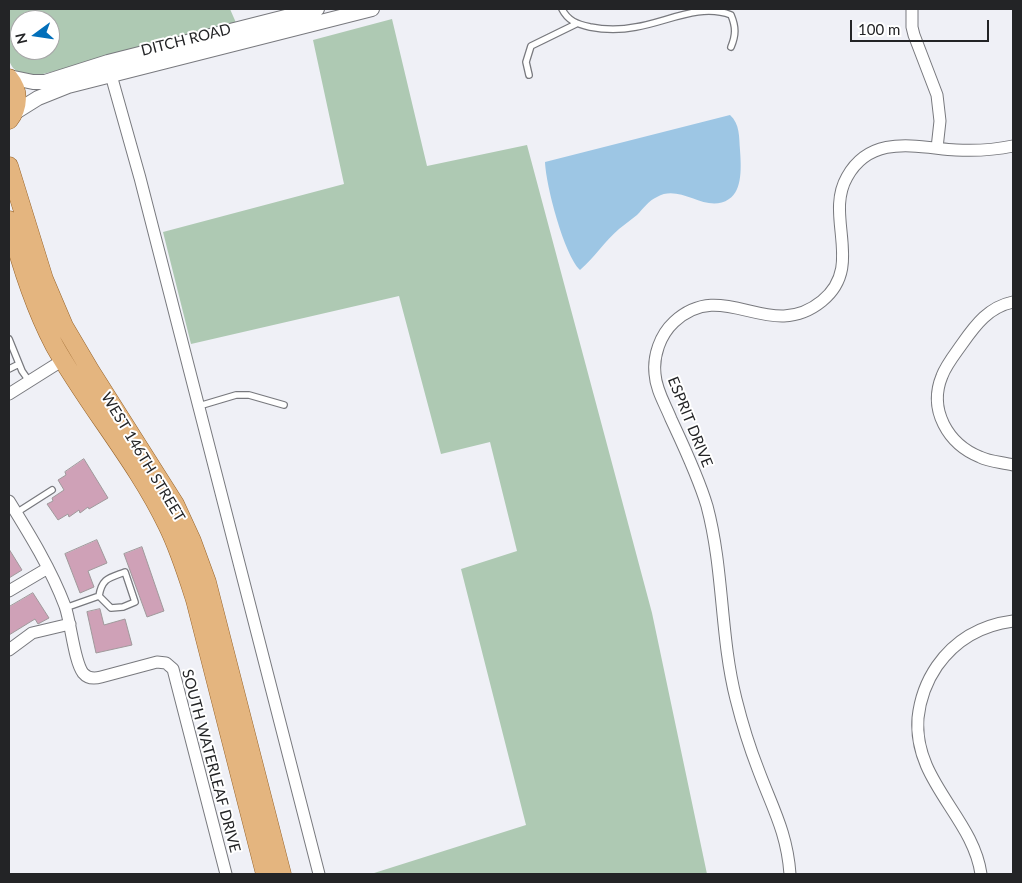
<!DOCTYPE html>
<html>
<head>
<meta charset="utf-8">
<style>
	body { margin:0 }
	#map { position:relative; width:1022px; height:883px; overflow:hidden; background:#eff0f6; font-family:Lato,sans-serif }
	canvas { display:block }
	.frame { position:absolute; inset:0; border:10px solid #232426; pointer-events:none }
	.north { position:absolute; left:10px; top:10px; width:50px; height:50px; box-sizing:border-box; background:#fff; border:1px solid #a7a7a8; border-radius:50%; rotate:256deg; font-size:14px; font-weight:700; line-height:20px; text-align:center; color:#232426 }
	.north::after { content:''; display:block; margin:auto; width:18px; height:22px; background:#026fba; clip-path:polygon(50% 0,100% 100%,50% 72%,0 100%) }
	.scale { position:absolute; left:850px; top:20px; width:139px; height:22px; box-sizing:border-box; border:2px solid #232426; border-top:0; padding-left:6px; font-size:15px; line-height:18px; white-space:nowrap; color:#232426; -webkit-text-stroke:4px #fff; paint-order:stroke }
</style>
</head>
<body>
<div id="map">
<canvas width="1022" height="883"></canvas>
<div class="frame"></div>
<div class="north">N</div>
<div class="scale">100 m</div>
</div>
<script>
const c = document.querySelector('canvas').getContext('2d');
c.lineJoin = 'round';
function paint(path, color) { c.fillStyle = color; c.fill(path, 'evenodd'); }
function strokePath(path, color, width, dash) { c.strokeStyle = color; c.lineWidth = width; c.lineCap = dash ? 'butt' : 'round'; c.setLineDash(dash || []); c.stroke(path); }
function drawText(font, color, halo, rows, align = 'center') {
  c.font = font + ' Lato,sans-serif'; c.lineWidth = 4; c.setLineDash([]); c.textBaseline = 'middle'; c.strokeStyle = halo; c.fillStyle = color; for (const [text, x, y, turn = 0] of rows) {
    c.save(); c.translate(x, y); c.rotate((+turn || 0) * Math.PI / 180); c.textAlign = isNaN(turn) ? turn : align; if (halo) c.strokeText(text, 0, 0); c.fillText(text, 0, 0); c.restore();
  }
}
paint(new Path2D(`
	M9,9H230L237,25L35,76C23,74 12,73 9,59ZM20,20H50V50H20Z
	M392,19L427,166L527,145L652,613L707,874H371L526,825L461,569L517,551L490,442L441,454L399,296L191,344L163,232L344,184L313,40Z`), '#aec9b3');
paint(new Path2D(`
	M730,115C740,124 739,137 740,150C741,165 743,190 729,199C706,215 681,183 657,197C649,200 643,209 637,215C631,220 625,224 619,229C605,241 594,258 580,270C564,254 546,186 545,162Z`), '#9dc6e4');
const building = new Path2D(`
	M84,459L108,498L89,509L88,507L80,513L79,510L69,517L68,514L58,520L47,504L53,501L52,498L64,490L58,480L66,475L65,472Z
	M97,540L107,563L88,571L94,587L80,593L65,554Z
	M142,547L164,611L147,617L124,554Z
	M9,549L22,570L9,578Z
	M33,593L49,618L38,624L35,619L9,635V607Z
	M100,609L104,625L125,619L132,645L96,653L87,612Z`);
paint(building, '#cfa1b7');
strokePath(building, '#9f999b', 1);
const service = new Path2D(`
	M562,9C568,21 577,24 590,27C605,30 621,30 636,27C667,22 700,3 731,15C736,27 736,35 731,47
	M529,75L526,62L531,46L576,24
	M9,339L22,371L29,381
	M9,369L19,364
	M199,406L236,395H249L284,405
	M16,513L52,490
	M65,608L99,596L111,608L123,607L135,602L125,572C109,578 102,578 99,596`);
const minor = new Path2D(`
	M912,9V27L914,35L937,95L940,121L937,148
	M109,68L140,178L319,874
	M1013,302C989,307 976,324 962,344C955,354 946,365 942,376C928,410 948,444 980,457C990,462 1002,462 1013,465
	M9,394L63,360
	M9,501C30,535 51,569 65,606C71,623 74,661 83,673C88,679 94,679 101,677L157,662L166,663L173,669L226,874
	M9,591L48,568
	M9,650L32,633L70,624
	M790,874C787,832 772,807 758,769C749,746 742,723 736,699C720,636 724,570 707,506C698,476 684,447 671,419C665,404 656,390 655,374C653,356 660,335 674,322C724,276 769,344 822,301C865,266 824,217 847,177C871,134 915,147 956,150C975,151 994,150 1013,146
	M981,874C973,817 913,781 918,718C920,699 926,682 937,666C956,639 982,625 1013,621`);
const tertiary = new Path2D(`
	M9,77L33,82H45L108,62L317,9
	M14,113L38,98L68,86L372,9`);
const primary = new Path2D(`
	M9,78C20,91 19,107 9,120
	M9,166L44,279L64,326L90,370L175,504L192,541L207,582L282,874
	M9,220C20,263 33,305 54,345C88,406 137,462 167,525C179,549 187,575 195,600L265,874`);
strokePath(service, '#78797e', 8);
strokePath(minor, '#78797e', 13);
strokePath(tertiary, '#78797e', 16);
strokePath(primary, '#956229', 19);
strokePath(service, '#fff', 5.5);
strokePath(minor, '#fff', 11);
strokePath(tertiary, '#fff', 14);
strokePath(primary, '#e4b57f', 18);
drawText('15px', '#232426', '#fff', [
	["DITCH ROAD",186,40,-14],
	["ESPRIT DRIVE",690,422,68],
	["WEST 146TH STREET",143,457,59],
	["SOUTH WATERLEAF DRIVE",211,761,75]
]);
</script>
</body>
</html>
